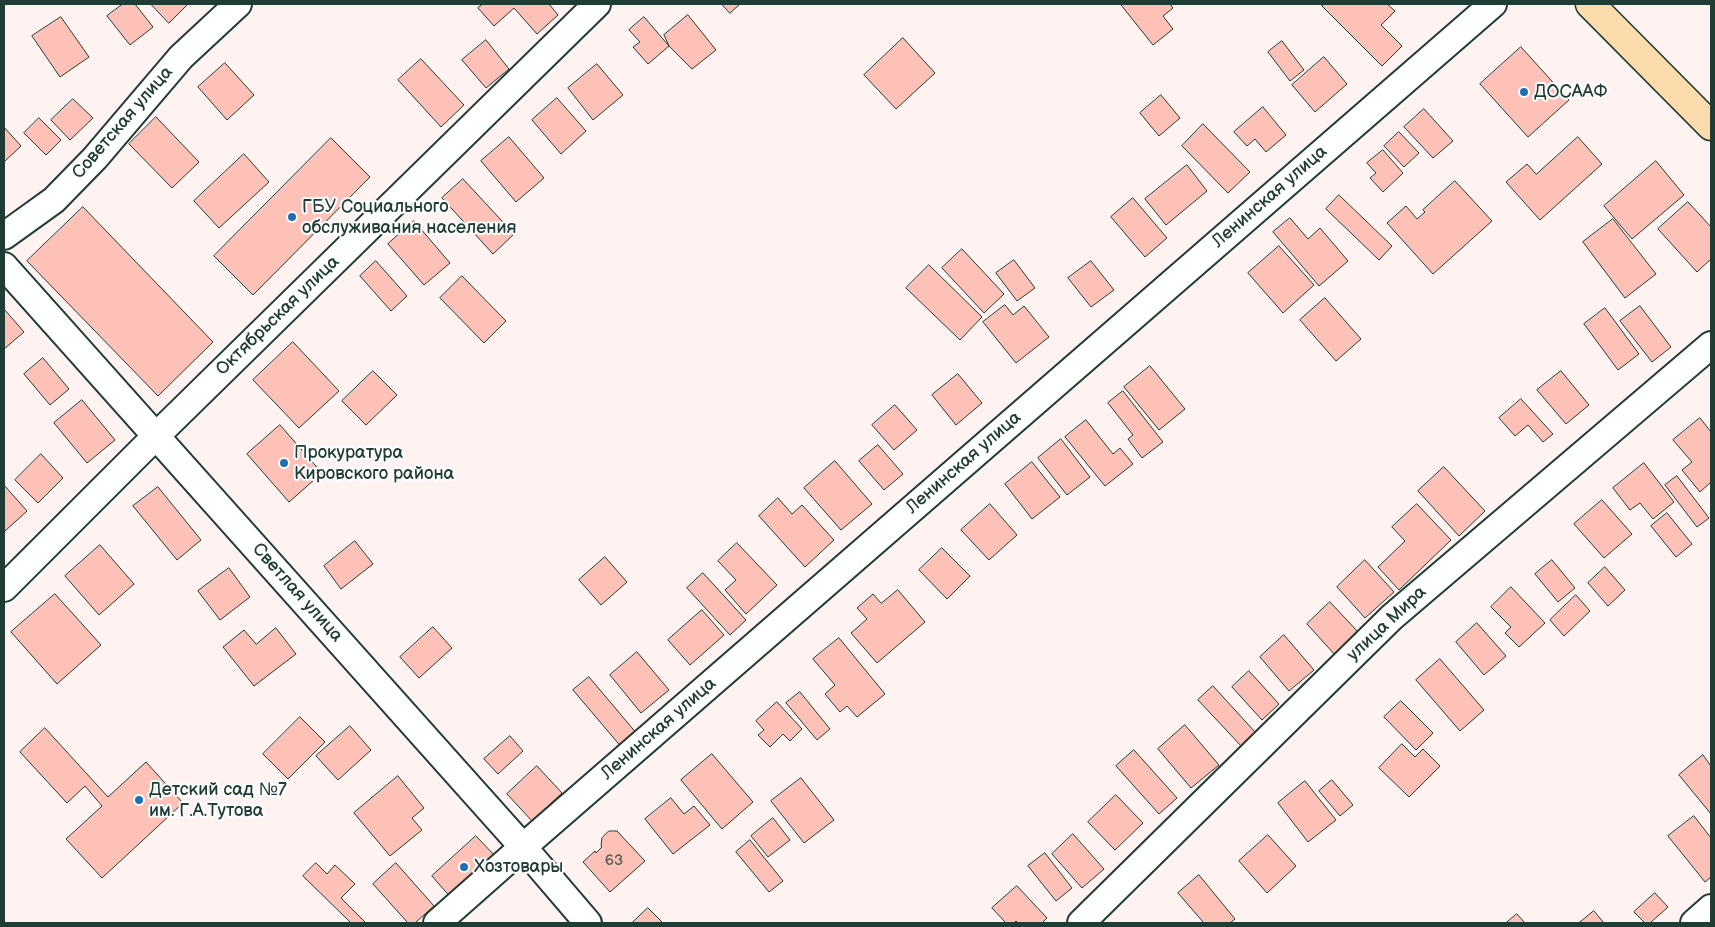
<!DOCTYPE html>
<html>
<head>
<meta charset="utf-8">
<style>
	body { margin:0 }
	#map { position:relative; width:1715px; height:927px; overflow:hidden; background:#fff3f1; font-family:"Balsamiq Sans",sans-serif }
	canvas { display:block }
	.frame { position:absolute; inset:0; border:5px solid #1f3d34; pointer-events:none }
</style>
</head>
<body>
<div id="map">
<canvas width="1715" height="927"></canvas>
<div class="frame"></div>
</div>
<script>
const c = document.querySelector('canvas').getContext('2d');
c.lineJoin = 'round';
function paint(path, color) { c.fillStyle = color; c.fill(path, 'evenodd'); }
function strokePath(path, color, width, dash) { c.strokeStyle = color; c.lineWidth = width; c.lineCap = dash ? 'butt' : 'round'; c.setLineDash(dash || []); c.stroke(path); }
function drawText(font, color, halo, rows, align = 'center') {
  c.font = font + ' "Balsamiq Sans",sans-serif'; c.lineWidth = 4; c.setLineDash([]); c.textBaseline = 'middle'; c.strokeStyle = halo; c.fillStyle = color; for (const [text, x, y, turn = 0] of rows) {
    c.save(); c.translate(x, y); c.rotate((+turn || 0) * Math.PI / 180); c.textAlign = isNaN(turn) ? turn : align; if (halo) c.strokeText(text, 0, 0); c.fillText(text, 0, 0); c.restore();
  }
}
const building = new Path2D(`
	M123,4H135L153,27L130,45L107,16Z
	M151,4H188L169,23Z
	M483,4H549L558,15L537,34L514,8L494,26L478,8Z
	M722,4H740L730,13Z
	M1123,4H1170L1173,8L1163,16L1173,29L1153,45L1121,5Z
	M1325,4H1387L1395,11L1381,25L1402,46L1382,66L1322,6Z
	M688,15L716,50L692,69L669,46L664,35Z
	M61,17L89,57L60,77L32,36Z
	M644,17L669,46L648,64L633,47L640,42L629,30Z
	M903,38L935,73L896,109L864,75Z
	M486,40L509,69L486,88L462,60Z
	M1282,41L1304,70L1290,81L1268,52Z
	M1521,47L1569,100L1528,137L1480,84Z
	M1324,57L1347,84L1315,112L1292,85Z
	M421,59L464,105L441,127L398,80Z
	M225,63L254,95L227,120L198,87Z
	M597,64L623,95L593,120L568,88Z
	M1161,95L1180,118L1159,136L1140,113Z
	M557,98L586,131L561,154L532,120Z
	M73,99L93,118L70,140L51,120Z
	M1263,107L1286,135L1266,152L1255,139L1247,146L1234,132Z
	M1424,109L1453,141L1433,158L1404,127Z
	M156,117L199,162L172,188L129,144Z
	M39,118L61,140L46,155L24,133Z
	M1203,124L1250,172L1228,193L1182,146Z
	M4,127L21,146L4,162Z
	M1399,132L1419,153L1404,167L1384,146Z
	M509,137L544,178L516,202L481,161Z
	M1578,137L1602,164L1540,220L1506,182L1527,164L1536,174Z
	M331,138L370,177L253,295L214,256Z
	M1383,150L1403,173L1383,192L1370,178L1376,173L1367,163Z
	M244,154L269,182L219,228L194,201Z
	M1656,161L1684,195L1632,239L1604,206Z
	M1187,165L1207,191L1166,225L1145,199Z
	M463,179L514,234L493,254L442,198Z
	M1455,181L1492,221L1433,274L1387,223L1406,206L1417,219L1425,212L1423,210Z
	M1339,195L1392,246L1379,260L1326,209Z
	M1133,198L1167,238L1145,257L1111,217Z
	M1688,202L1711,227V259L1697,272L1658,229Z
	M83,207L213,342L158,396L27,261Z
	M1290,218L1308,239L1320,228L1348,261L1319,286L1273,232Z
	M1613,219L1656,274L1625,298L1583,242Z
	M414,221L450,263L424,285L388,244Z
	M1279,246L1314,285L1283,313L1248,273Z
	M962,249L1004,294L984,313L942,268Z
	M1014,260L1035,288L1017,301L996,273Z
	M376,261L407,296L391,311L360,276Z
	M1091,261L1114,290L1091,307L1068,278Z
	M929,265L982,317L960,340L906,288Z
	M462,276L506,321L484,343L440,298Z
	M1325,298L1361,339L1336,361L1300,320Z
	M1005,305L1013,315L1024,306L1049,337L1016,363L983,322Z
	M1640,306L1671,347L1652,362L1620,321Z
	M1605,308L1639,354L1618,370L1584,324Z
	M4,309L24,332L4,349Z
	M293,342L339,391L299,428L253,380Z
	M43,358L69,389L50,405L24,374Z
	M1150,366L1185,409L1159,430L1124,387Z
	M373,371L397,395L366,425L342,401Z
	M1561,371L1589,405L1566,424L1537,390Z
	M958,374L982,403L956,425L932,395Z
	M1123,391L1163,442L1142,458L1128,439L1133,435L1108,403Z
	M1521,399L1553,434L1543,442L1528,425L1515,436L1499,418Z
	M82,400L115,440L87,463L54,423Z
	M895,405L917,430L894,450L872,425Z
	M1700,418L1711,432V482L1700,492L1682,470L1692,462L1673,440Z
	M1086,420L1113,454L1120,448L1133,464L1105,486L1065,437Z
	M280,425L322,473L289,502L247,454Z
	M1061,439L1090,477L1067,495L1038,458Z
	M878,445L903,474L884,490L859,461Z
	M41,454L63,478L38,503L15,480Z
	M835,461L872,504L841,530L804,488Z
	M1032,462L1060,497L1032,519L1005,484Z
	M1644,463L1674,502L1653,519L1640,503L1630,510L1613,488Z
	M1444,467L1485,511L1459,536L1418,491Z
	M1677,476L1709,518L1697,527L1665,485Z
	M4,485L27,511L4,532Z
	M158,487L201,540L177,560L133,506Z
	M778,498L792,514L802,505L834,540L805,567L759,516Z
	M1602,500L1632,534L1604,558L1574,524Z
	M990,504L1017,535L989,560L961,530Z
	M1417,504L1451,540L1399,590L1378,567L1405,541L1392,527Z
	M1667,513L1692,544L1676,557L1651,526Z
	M355,541L373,564L341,589L324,566Z
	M737,543L777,585L746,614L725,590L736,580L718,561Z
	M100,545L134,584L99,615L65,576Z
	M942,548L970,576L947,599L919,570Z
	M605,557L627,582L601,605L579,580Z
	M1365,560L1394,592L1365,618L1337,587Z
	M1552,560L1575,588L1558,602L1535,574Z
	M1605,567L1625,590L1608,606L1588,583Z
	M229,568L250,597L220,620L198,591Z
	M703,573L746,620L730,635L687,588Z
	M1511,587L1545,623L1519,647L1505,633L1511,627L1491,607Z
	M898,590L925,622L877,663L851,633L867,619L857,608L873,594L881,603Z
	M55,594L101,645L57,684L11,632Z
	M1576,595L1590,611L1564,636L1550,620Z
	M1330,602L1359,633L1336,656L1307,624Z
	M702,610L724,635L690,665L668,640Z
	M1477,623L1506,656L1484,675L1456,642Z
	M433,627L452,648L419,678L400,657Z
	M276,628L296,654L254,686L223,647L244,630L256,644Z
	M1284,635L1314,670L1289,691L1260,657Z
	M839,638L885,694L857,717L847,706L840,712L825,694L835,685L813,659Z
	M637,652L669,690L641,713L610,675Z
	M1440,659L1484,710L1460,731L1416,680Z
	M1249,671L1279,704L1262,720L1232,687Z
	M589,677L638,735L623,749L573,690Z
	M1213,686L1256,733L1242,747L1198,700Z
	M800,692L830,729L817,740L786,703Z
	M1401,701L1433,733L1416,750L1384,717Z
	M777,702L802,729L790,741L783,734L770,747L758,735L764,730L756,721Z
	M300,717L325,742L288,779L263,754Z
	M1185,725L1219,765L1191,788L1158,749Z
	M350,726L371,750L338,780L316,756Z
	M45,728L108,797L146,762L183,803L102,878L66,839L102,806L85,786L67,803L20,752Z
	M510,736L523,751L498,774L484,759Z
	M1402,744L1415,757L1423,749L1440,766L1409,797L1379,768Z
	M1134,750L1177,798L1159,814L1116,766Z
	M712,754L753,802L722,829L681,780Z
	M1703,755L1711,766V814L1679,775Z
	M537,766L562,793L532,821L507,794Z
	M398,776L424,808L412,818L422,830L390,856L354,813Z
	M801,778L834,820L804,843L771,801Z
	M1332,780L1353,805L1340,816L1319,791Z
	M1305,781L1336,820L1308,842L1278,803Z
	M1116,795L1143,823L1115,850L1088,822Z
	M671,798L684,814L694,806L710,825L673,854L645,819Z
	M1694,816L1711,838V877L1705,882L1668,836Z
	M773,818L790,840L768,857L751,836Z
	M609,831H617L645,861L610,892L583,862L595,851L596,853L602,847L601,846L602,838Z
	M1073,834L1104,869L1082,888L1052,854Z
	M1268,835L1296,866L1267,893L1239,861Z
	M476,836L497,858L452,899L432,876Z
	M750,840L783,881L769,892L736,852Z
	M1045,853L1072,888L1056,901L1028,866Z
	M316,863L327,874L335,865L355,884L341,898L365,922L363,923H351L303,876Z
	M396,863L434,906L415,923H408L373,884Z
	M1199,875L1235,919L1230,923H1204L1178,893Z
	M1017,886L1047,918L1042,923H1018L1016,921L1014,923H1006L992,908Z
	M1655,893L1668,907L1650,923H1645L1634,912Z
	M648,908L663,923H632Z
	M1594,911L1604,923H1579Z
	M1517,914L1525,923H1506Z`);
paint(building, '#fdc1b8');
strokePath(building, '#1f3d34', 1);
const minor = new Path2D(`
	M4,236L54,200L95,158L181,57L238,4
	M4,266L523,847L588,923
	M4,588L157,435L597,4
	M437,923L523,847L1493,4
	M1081,923L1392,617L1711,345
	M1694,923L1711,908`);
const major = new Path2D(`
	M1590,4L1711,126`);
strokePath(minor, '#1f3d34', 30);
strokePath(major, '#1f3d34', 31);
strokePath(minor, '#fff', 26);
strokePath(major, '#fcdcac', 28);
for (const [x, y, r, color] of [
	[1524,92,5,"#1f6fb2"],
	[292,217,5,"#1f6fb2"],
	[284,463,5,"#1f6fb2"],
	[139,800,5,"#1f6fb2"],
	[464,867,5,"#1f6fb2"]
]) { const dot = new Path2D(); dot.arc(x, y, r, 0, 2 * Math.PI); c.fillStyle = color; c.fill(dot); strokePath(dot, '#fff', 2); }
drawText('15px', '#565e55', null, [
	["63",614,861]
]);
drawText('18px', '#1f3d34', '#fff', [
	["ДОСААФ",1534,92],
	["ГБУ Социального",302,207],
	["обслуживания населения",302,228],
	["Прокуратура",294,453],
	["Кировского района",294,474],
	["Детский сад №7",149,790],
	["им. Г.А.Тутова",149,811],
	["Хозтовары",474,867]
], 'left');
drawText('18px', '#1f3d34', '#fff', [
	["Советская улица",123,123,-49],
	["Ленинская улица",1270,197,-41],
	["Октябрьская улица",278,316,-44],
	["Ленинская улица",964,463,-41],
	["Светлая улица",297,593,48],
	["улица Мира",1387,624,-43],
	["Ленинская улица",659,729,-41]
]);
</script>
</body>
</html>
